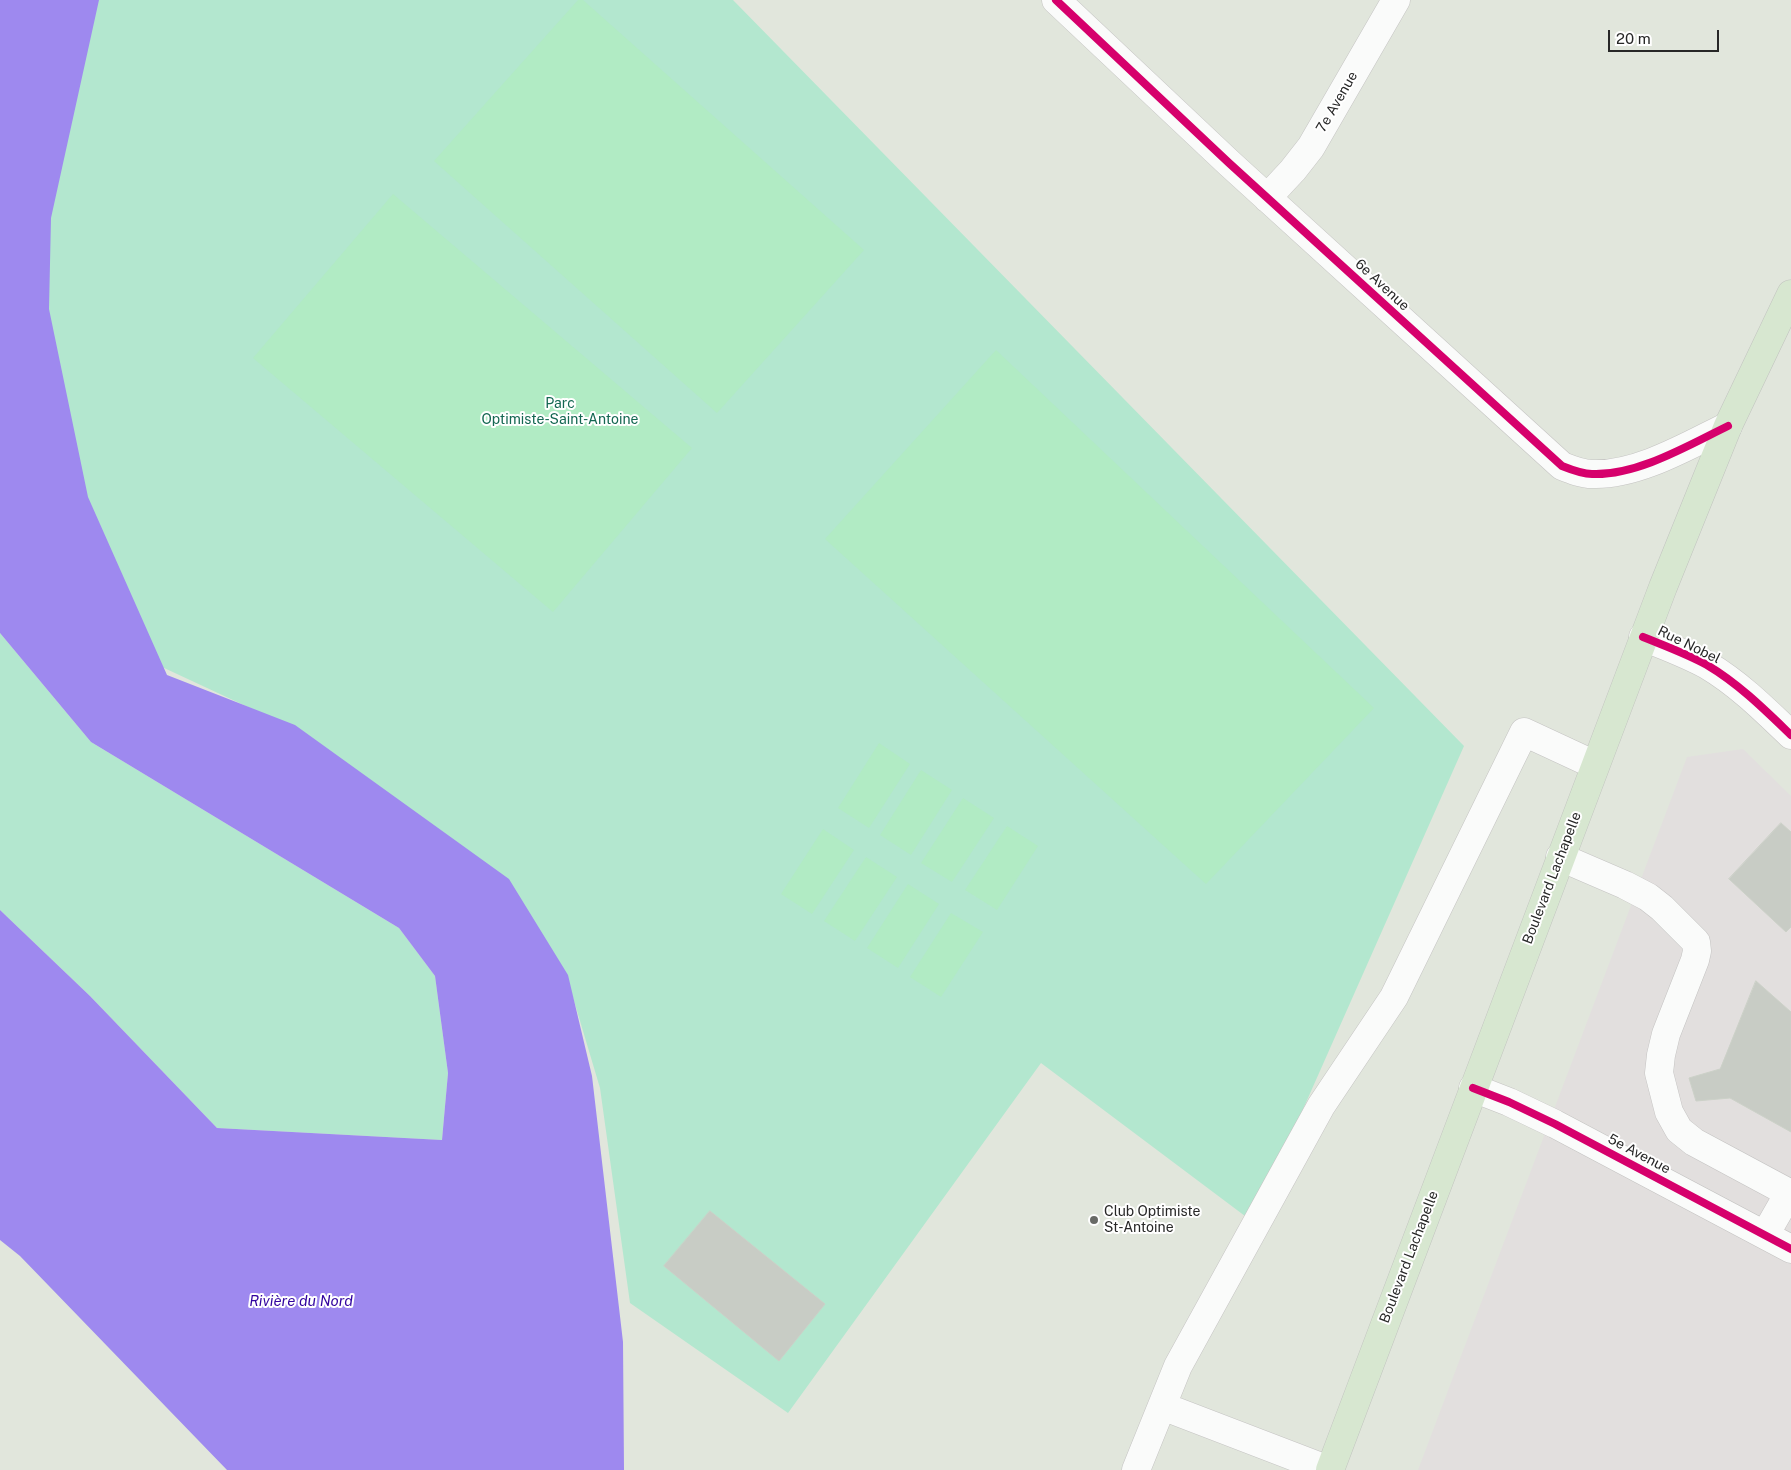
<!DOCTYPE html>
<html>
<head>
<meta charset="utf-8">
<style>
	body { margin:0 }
	#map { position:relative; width:1791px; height:1470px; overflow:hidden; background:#e1e6dc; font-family:"Public Sans",sans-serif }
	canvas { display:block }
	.scale { position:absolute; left:1608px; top:30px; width:111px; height:22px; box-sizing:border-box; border:2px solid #272727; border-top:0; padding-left:6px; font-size:15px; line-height:18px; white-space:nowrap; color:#272727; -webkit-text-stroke:4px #fff; paint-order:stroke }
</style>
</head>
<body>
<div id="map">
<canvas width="1791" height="1470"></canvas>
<div class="scale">20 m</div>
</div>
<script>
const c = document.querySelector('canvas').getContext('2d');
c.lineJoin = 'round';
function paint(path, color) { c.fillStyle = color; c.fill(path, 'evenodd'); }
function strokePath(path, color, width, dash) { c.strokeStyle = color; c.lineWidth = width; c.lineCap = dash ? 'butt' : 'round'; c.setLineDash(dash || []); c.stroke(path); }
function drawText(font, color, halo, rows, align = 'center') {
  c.font = font + ' "Public Sans",sans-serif'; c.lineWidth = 4; c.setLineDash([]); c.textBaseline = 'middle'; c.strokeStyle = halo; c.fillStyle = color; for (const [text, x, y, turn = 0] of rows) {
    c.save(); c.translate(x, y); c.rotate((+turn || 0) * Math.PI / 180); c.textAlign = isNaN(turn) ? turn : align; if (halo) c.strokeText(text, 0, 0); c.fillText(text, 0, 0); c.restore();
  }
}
paint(new Path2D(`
	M1743,749L1791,796V1470H1418L1687,757Z`), '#e2dfde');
paint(new Path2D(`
	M98,0H733L1464,746L1253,1222L1041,1063L788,1413L630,1303L600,1088L569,984L293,728L162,667L89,508L49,316L45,206Z
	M0,633L91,742L399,928L435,976L448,1073L442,1140L217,1128L90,996L0,910Z`), '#b3e7cf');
paint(new Path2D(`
	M578,0H583L864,250L717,413L434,161Z
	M393,194L692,448L553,612L253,358Z
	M996,350L1374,708L1206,884L825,539Z
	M879,743L910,764L869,828L838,808Z
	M921,770L952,790L911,855L880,835Z
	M963,798L994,818L952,882L921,863Z
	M1007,826L1038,846L997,910L965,890Z
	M823,829L854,850L812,914L781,894Z
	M866,857L897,877L855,941L824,921Z
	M908,884L939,904L898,968L867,948Z
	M951,913L983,932L941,997L910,977Z`), '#b1ebc4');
paint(new Path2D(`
	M0,0H99L51,218L49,309L88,497L167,675L295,725L509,879L568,975L592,1076L623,1342L624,1470H227L20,1256L0,1240V910L90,996L217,1128L442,1140L448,1073L435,976L399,928L91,742L0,633Z`), '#9e89ef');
const building = new Path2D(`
	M1781,823L1791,832V927L1786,932L1729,879Z
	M1756,981L1791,1012V1132L1730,1098L1696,1101L1689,1078L1720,1069Z
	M710,1211L825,1304L779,1361L664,1266Z`);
paint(building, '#c8ccc5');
strokePath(building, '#ccd1c8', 1);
const minor = new Path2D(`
	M1056,0L1229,163L1562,466C1572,470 1582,474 1592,474C1637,476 1689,445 1728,426
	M1267,198L1293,170L1311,147L1396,0
	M1643,637C1665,646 1687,654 1707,665C1739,684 1765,710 1791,735
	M1560,857L1625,885L1648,897L1662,908L1696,942L1697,951L1695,960L1666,1034L1661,1055L1659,1073L1669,1112L1679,1130L1694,1142L1789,1193L1765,1235
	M1473,1088L1509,1102L1555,1124L1791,1249
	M1162,1406L1329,1470
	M1136,1470L1178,1366L1321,1106L1394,997L1524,732L1595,765`);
const major = new Path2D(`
	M1330,1470L1663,587L1728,426L1791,294`);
strokePath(minor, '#c4c3c2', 29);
strokePath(major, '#c1c3bf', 29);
strokePath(minor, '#fafbfa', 28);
strokePath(major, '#d7e7d0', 28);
strokePath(new Path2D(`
	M1056,0L1229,163L1562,466C1572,470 1582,474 1592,474C1637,476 1689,445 1728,426
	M1643,637C1665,646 1687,654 1707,665C1739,684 1765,710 1791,735
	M1473,1088L1509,1102L1555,1124L1791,1249`), '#d6006c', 8);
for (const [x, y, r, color] of [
	[1094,1220,5,"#686a66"]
]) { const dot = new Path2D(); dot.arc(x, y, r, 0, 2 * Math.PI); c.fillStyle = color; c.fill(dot); strokePath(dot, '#fff', 2); }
drawText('14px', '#272727', '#fff', [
	["7e Avenue",1337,102,-60],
	["6e Avenue",1382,285,43],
	["Rue Nobel",1689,645,26],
	["Boulevard Lachapelle",1552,878,-69],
	["5e Avenue",1639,1154,28],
	["Boulevard Lachapelle",1409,1257,-69]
]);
drawText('14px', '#146752', '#fff', [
	["Parc",560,404],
	["Optimiste-Saint-Antoine",560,420]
]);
drawText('14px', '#272727', '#fff', [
	["Club Optimiste",1104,1212],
	["St-Antoine",1104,1228]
], 'left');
drawText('italic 15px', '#32049f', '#fff', [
	["Rivière du Nord",301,1301]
]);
</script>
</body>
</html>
